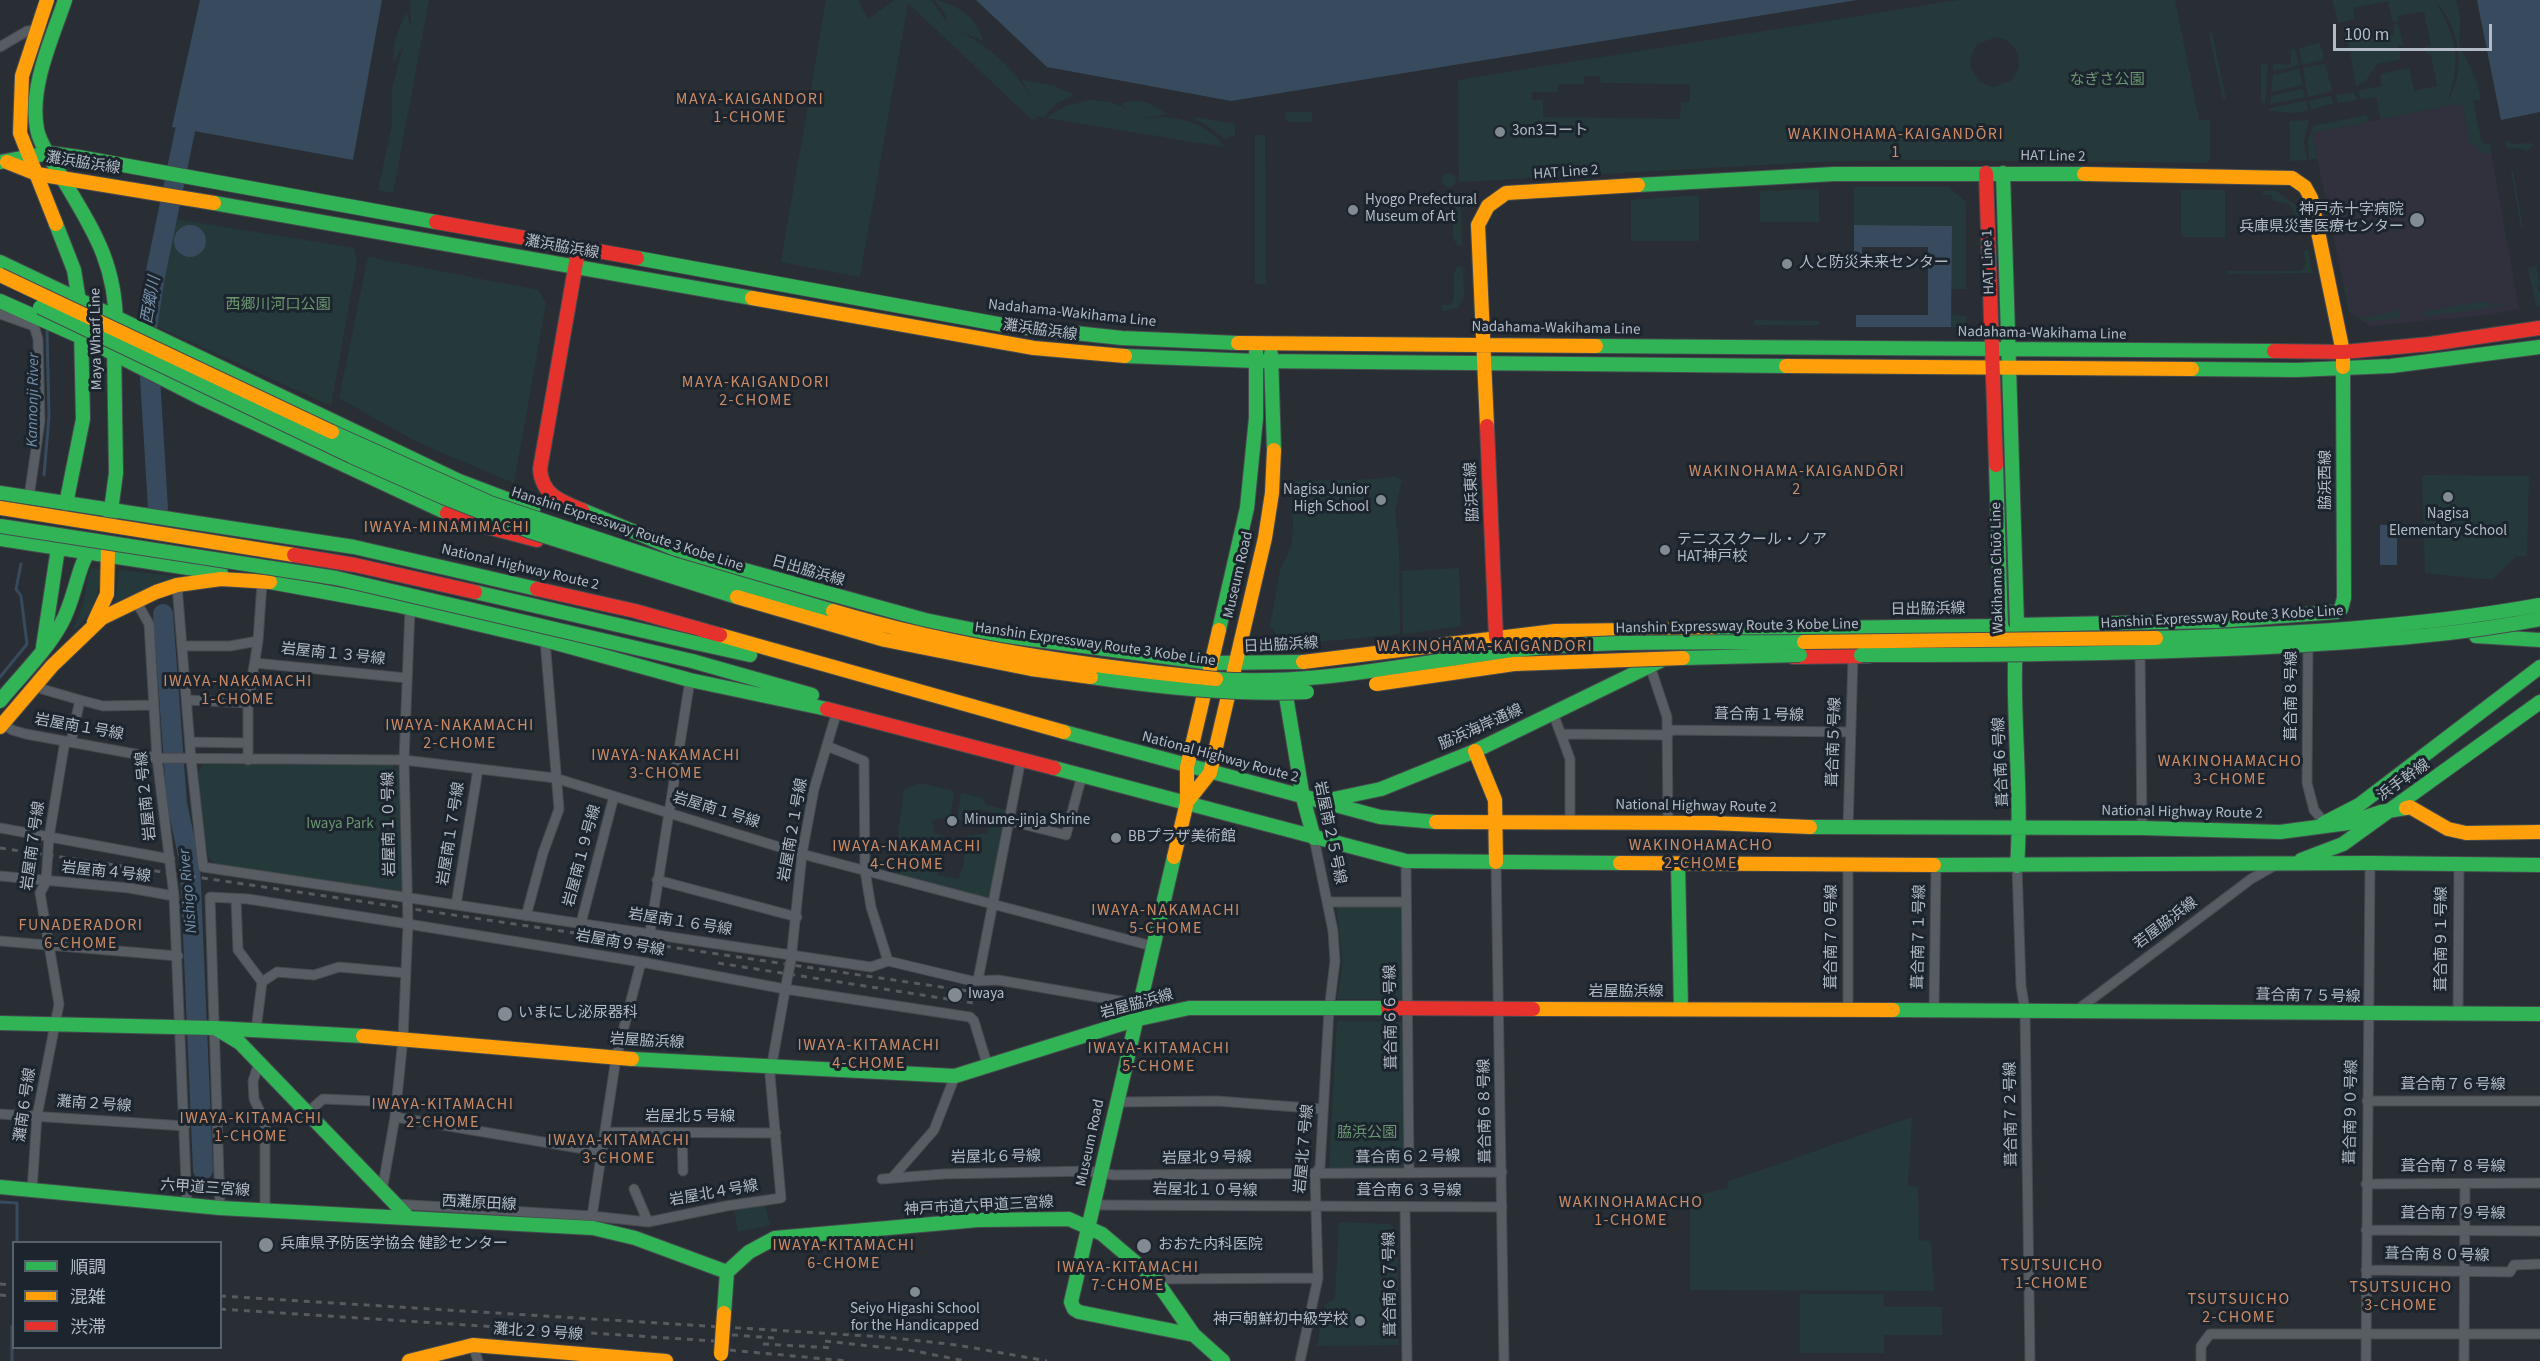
<!DOCTYPE html>
<html>
<head>
<meta charset="utf-8">
<style>
	body { margin:0 }
	#map { position:relative; width:2540px; height:1361px; overflow:hidden; background:#282e34; font-family:"Source Sans 3","Noto Sans JP",sans-serif }
	canvas { display:block }
	.legend { position:absolute; left:12px; top:1241px; width:210px; height:108px; box-sizing:border-box; background:#1c252e; border:2px solid #58616a; margin:0; padding:8px 10px; list-style:none; font-size:18px; color:#b2bbc5 }
	.legend li { display:flex; align-items:center; gap:12px; height:30px }
	.legend b { width:30px; border:2px solid #58616a }
	.scale { position:absolute; left:2333px; top:24px; width:159px; height:27px; box-sizing:border-box; border:3px solid #b2bbc5; border-top:0; padding-left:8px; font-size:18px; line-height:21px; white-space:nowrap; color:#b2bbc5; -webkit-text-stroke:4px #1c252e; paint-order:stroke }
</style>
</head>
<body>
<div id="map">
<canvas width="2540" height="1361"></canvas>
<ul class="legend">
<li><b style="height:8px;background:#30b455"></b>順調</li>
<li><b style="height:8px;background:#ff9f0a"></b>混雑</li>
<li><b style="height:8px;background:#e5322d"></b>渋滞</li>
</ul>
<div class="scale">100 m</div>
</div>
<script>
const c = document.querySelector('canvas').getContext('2d');
c.lineJoin = 'round';
function paint(path, color) { c.fillStyle = color; c.fill(path, 'evenodd'); }
function strokePath(path, color, width, dash) { c.strokeStyle = color; c.lineWidth = width; c.lineCap = dash ? 'butt' : 'round'; c.setLineDash(dash || []); c.stroke(path); }
function drawText(font, color, halo, rows, align = 'center') {
  c.font = font + ' "Source Sans 3","Noto Sans JP",sans-serif'; c.lineWidth = 6; c.setLineDash([]); c.textBaseline = 'middle'; c.strokeStyle = halo; c.fillStyle = color; for (const [text, x, y, turn = 0] of rows) {
    c.save(); c.translate(x, y); c.rotate((+turn || 0) * Math.PI / 180); c.textAlign = isNaN(turn) ? turn : align; if (halo) c.strokeText(text, 0, 0); c.fillText(text, 0, 0); c.restore();
  }
}
paint(new Path2D(`
	M2462,103L2470,141L2483,154L2491,153L2519,309L2488,315L2369,326L2349,311L2312,133Z`), '#31313d');
paint(new Path2D(`
	M410,0H429L393,193L378,190L392,126V88L404,44L393,64C392,44 398,30 407,12L411,29Z
	M826,0H858L868,19L895,0H931L947,23L946,16L935,0C957,4 978,18 983,41L960,31C990,48 1014,68 1031,98L1022,80L1054,86L1074,94L1054,105L1044,117L1036,116L1035,120L1031,119L908,3L860,277L781,262Z
	M1959,0H2175L2199,120H2210V160H2208V163L1910,160L1816,162L1459,182L1458,80ZM1996,37C2018,41 2026,63 2012,80L1994,87C1972,83 1963,61 1978,44ZM1584,76H1600L1601,83L1690,84V102H1681L1680,119L1543,117V100H1532V92H1557L1558,84H1584Z
	M2333,0H2456L2460,18L2459,44L2476,80L2481,99L2473,101L2481,139L2483,143L2490,144L2491,153L2483,154L2470,141L2462,103L2381,119L2376,97L2361,99L2358,91L2382,86L2380,74L2409,68L2414,91L2437,86L2431,54H2427L2426,47L2431,45L2424,11L2398,16L2399,21L2393,23L2388,1L2353,8L2355,19L2338,23ZM2436,1C2460,30 2467,67 2448,101C2456,74 2460,55 2448,26C2445,18 2439,9 2436,1Z
	M2398,24L2403,45L2398,46L2401,59L2377,64L2367,79L2356,87L2347,35L2357,33L2359,41L2394,34L2393,25Z
	M2209,33H2212L2226,98L2223,99Z
	M2320,43L2324,60L2302,65L2299,48Z
	M2295,49L2299,65L2273,71V64L2291,65V50Z
	M2261,64L2268,65L2265,103H2261Z
	M2325,64L2332,91L2308,97L2303,68Z
	M2299,69L2303,85L2271,92L2273,75Z
	M2303,89L2305,97L2270,104L2271,96Z
	M2354,92L2357,100L2338,103L2336,95Z
	M2331,96L2333,104L2311,109L2309,101Z
	M1092,100L1110,102L1128,109L1121,104C1139,97 1152,103 1166,114L1143,119C1174,114 1205,121 1225,147L1047,118L1065,106Z
	M2306,101L2308,110L2297,113L2270,111V108Z
	M1285,112H1312V122H1287Z
	M2367,115L2368,122L2312,133L2317,158L2309,160L2308,141L2313,126Z
	M1196,117L1235,124V136L1228,137L1227,141C1217,133 1208,125 1195,119Z
	M2309,120L2304,141L2307,160L2290,161V121Z
	M1255,135H1265L1266,285L1255,284Z
	M2505,141L2514,144L2531,143L2534,145L2527,151L2517,148L2507,149Z
	M2511,171H2513L2523,227L2521,228Z
	M1442 180a7 7 0 1 1 14 0a7 7 0 1 1-14 0Z
	M1854,187H1949L1966,202V289H1951V226L1854,225Z
	M1819,189V222H1760V191Z
	M2181,190H2225V237H2181Z
	M2275,190L2299,208L2303,226L2297,227L2295,214L2289,204L2272,200L2271,195H2263V191Z
	M1699,195V241H1631V200Z
	M1453,200H1461L1462,246L1456,244L1453,236Z
	M176,219L354,248L357,260L331,406L152,324Z
	M2308,250L2312,273L2228,274V271H2301L2306,263L2303,251Z
	M368,257L538,290L546,303L514,483L419,443L339,398Z
	M2536,266L2540,284L2537,285L2540,292V307L2536,305L2528,268Z
	M1457,267H1463L1464,296L1458,308L1442,311V305H1450L1454,301V273Z
	M2344,287H2347C2348,294 2348,304 2352,311C2358,324 2388,312 2399,310L2400,318L2364,322L2349,311Z
	M2486,301L2491,306L2501,303V306L2427,316L2421,312Z
	M1951,315L1966,316V323L1964,327H1951Z
	M1754,320L1820,321L1819,325H1754Z
	M2422,475L2529,476L2527,556H2516L2492,580L2425,573Z
	M1395,476L1402,480L1395,511L1399,550L1400,634L1286,645L1270,626L1280,570L1291,548L1293,530L1292,484L1296,481L1379,479Z
	M91,567L101,570C100,591 91,620 72,631L83,605L88,575Z
	M1459,568L1461,626L1403,634L1402,571Z
	M119,570L173,576L177,577L115,602Z
	M204,764L392,765L400,772L403,895L219,866L209,858L203,827L198,772Z
	M920,783L954,791L950,817L932,820L934,833L942,835L938,875L958,879L964,864L965,836L988,833L991,812L979,809L973,823L957,819L961,793L982,798L987,805L1007,810L988,900L900,875L898,833L904,790Z
	M1336,904L1402,906V999H1337L1343,962Z
	M1337,1021L1403,1022V1166L1401,1170L1329,1171Z
	M1912,1117L1908,1186L1918,1187L1919,1240L1931,1241L1934,1291L1690,1290V1204L1697,1195L1728,1188L1727,1182Z
	M765,1205L770,1225L738,1232L734,1210Z
	M1339,1222L1390,1224L1397,1230L1399,1345L1317,1346L1325,1304L1335,1299Z
	M1800,1294H1883L1884,1307H1942V1335H1884V1353H1800Z`), '#26393a');
paint(new Path2D(`
	M200,0H382L353,160L172,127Z
	M976,0H1857L1231,101L1047,67Z
	M2477,0H2540V112L2501,120Z
	M1854,225L1952,226L1951,327H1856V315H1928V247H1862V259H1854Z
	M174 241a16 16 0 1 1 32 0a16 16 0 1 1-32 0Z
	M2380,525H2397V565H2380Z`), '#384a5d');
strokePath(new Path2D(`
	M44,475L49,416L47,330
	M0,677L27,644L21,596L16,589L21,564
	M0,1202L17,1203V1242
	M12,1326V1361`), '#384a5d', 3);
strokePath(new Path2D(`
	M158,508L147,328L155,276L185,131
	M163,614L177,804L190,864L203,1170`), '#384a5d', 20);
const street = new Path2D(`
	M0,47L27,31L37,30
	M0,314L34,326L38,339L40,421L29,497
	M177,585L191,759L203,867L871,967L888,961L972,981L998,980L1132,1003L1133,1012
	M136,601L149,624L157,758L174,896L187,1205
	M2308,643L2307,783L2314,810L2324,822
	M183,646H230L258,641
	M2140,653L2142,828
	M255,663L407,678
	M1650,666L1667,717L1668,823
	M35,687L80,700L71,742
	M80,700L103,706L154,705
	M187,700L248,703
	M1553,713L1570,759V822
	M2,722L12,730L26,734L157,758L404,760L555,778L802,854L1152,946
	M1668,730L1850,732
	M1561,734L1668,735
	M190,742L248,743
	M827,746L864,761L865,871L871,907L888,961
	M248,760V703L258,641L262,583
	M1010,821L1066,835L1082,775
	M0,828L170,859
	M1848,828L1853,656
	M1406,861L1409,1173
	M1496,862L1504,1361
	M2017,866L2021,986L2025,1010L2030,1361
	M0,876L129,888L174,896
	M657,880L797,917
	M236,899L238,950L262,982L256,1030
	M1327,902H1406
	M456,905L478,769
	M526,916L543,853L559,809L545,640
	M581,923L614,796
	M650,933L690,680
	M0,941L178,956
	M791,960L802,854L814,789L837,711
	M978,980L1021,759
	M262,982L277,972L314,975L339,967L406,973
	M1848,1010V865
	M1934,1010L1936,866
	M2076,1011L2251,879L2272,867
	M2458,1014L2459,864
	M259,1063L253,1081L254,1099L265,1122V1210
	M2367,1101H2540
	M1117,1102L1217,1101L1323,1109
	M307,1113L323,1099L397,1102
	M0,1114L185,1126
	M395,1117L602,1152
	M605,1132L776,1133
	M682,1133L683,1171
	M892,1178L934,1130L955,1076
	M882,1179L943,1174L1088,1171L1114,1175L1502,1172
	M2366,1184L2540,1183
	M634,1189L648,1222
	M32,1190L37,1116L59,1004L40,893L46,882L49,837L65,741
	M382,1191L395,1117L403,1038L408,924L404,760L410,608
	M395,1204L592,1216L648,1222L726,1206L781,1198L770,1075L786,985
	M1094,1205L1502,1207
	M1405,1207L1407,1361
	M220,1208L210,897L248,899L408,924L641,962L785,989L970,1017L974,1021L988,1067
	M592,1216L616,1058L641,962
	M2366,1230L2540,1231
	M2366,1270L2510,1272L2514,1265L2540,1264
	M1155,1279L1318,1278
	M473,1345L478,1361
	M1300,1361L1318,1278L1315,1174L1320,1167L1329,1010L1335,961L1333,931L1314,838
	M2201,1361V1346L2210,1334H2540
	M2366,1361L2370,863
	M2464,1361L2465,1184`);
const fast = new Path2D(`
	M65,0C52,39 29,87 37,129C40,145 52,160 60,174C91,227 116,261 116,326
	M0,162L49,153L79,157L436,222
	M2003,173L2017,625C2010,705 2023,786 2017,866
	M1638,185L1834,174H2084
	M214,203L752,298
	M56,224L74,270L80,307
	M637,258L1009,326L1122,338L1238,343
	M0,262L459,481L533,509
	M0,301L81,337L203,399L447,513
	M1596,346L2274,351
	M1271,354L1274,450
	M1125,356L1256,361L1786,366
	M2192,369L2296,370L2391,366L2540,347
	M1996,465L2001,626L2004,632
	M0,493L354,547L537,589
	M66,504L83,419L81,329
	M582,510L673,548L719,563L925,620L999,635L1211,663L1303,662
	M110,518L116,473L114,345
	M0,539L221,573
	M270,582L396,605L545,640L690,680L827,709
	M2017,625L2217,621L2336,612L2341,609L2344,598L2343,367
	M1711,629L2001,626
	M1219,630L1247,508L1256,418V352
	M2476,636L2540,640
	M696,643L750,655
	M43,647L60,535
	M692,661L812,695
	M1284,684L1303,798L1314,838
	M0,701C20,676 45,653 61,624C76,598 76,567 94,542
	M1064,732L1380,817L1436,822
	M1054,768L1406,861L1620,863
	M1324,801L1381,789L1475,751L1660,661
	M2324,823L2359,805L2540,667
	M1810,827L2142,828L2280,832L2348,823L2381,812L2406,808
	M1174,857L1071,1302L1074,1309L1079,1312L1194,1335
	M2301,860L2343,844L2540,702
	M1678,864L1681,1009
	M1934,865L2370,863L2540,865
	M1893,1010L2540,1014
	M0,1023L215,1028L363,1036
	M217,1029L240,1043L407,1216
	M632,1059L955,1076L1134,1020L1189,1008H1388
	M0,1187L220,1208L593,1228L635,1238L727,1272L724,1313
	M727,1272L749,1252L775,1238L978,1220L1069,1219L1102,1234L1155,1279L1194,1335L1223,1361`);
const slow = new Path2D(`
	M47,0L22,76L20,133L56,224
	M7,162L37,174L214,203
	M2084,174L2292,178L2305,187L2311,198L2343,352V367
	M752,298L1034,348L1125,356
	M1238,343L1596,346
	M1786,366L2192,369
	M1487,426L1478,225L1488,206L1506,193L1638,185
	M94,622L107,594L108,549
	M720,635L1064,732
	M1303,662L1555,631L1711,629
	M0,727L52,666L102,618L156,592L177,585L221,579L270,582
	M1475,751L1495,800L1496,862
	M1187,802L1210,773L1265,538L1272,493L1274,450
	M2406,808L2410,807L2448,829L2466,833L2540,832
	M1436,822L1712,823L1810,827
	M1174,857L1187,802V767L1219,630
	M1620,863L1934,865
	M1533,1009L1893,1010
	M363,1036L632,1059
	M409,1361L473,1345L666,1361`);
const jam = new Path2D(`
	M1986,173L1996,465
	M436,222L637,258
	M577,257L540,469C542,495 560,501 582,510
	M2274,351L2343,352L2430,344L2540,328
	M1487,426L1496,637
	M447,513L472,523L537,540
	M537,589L635,611L720,635
	M1793,657L1869,656
	M827,709L1054,768
	M1388,1008L1533,1009`);
strokePath(street, '#464a4f', 11);
strokePath(fast, '#464a4f', 16);
strokePath(slow, '#464a4f', 16);
strokePath(jam, '#464a4f', 16);
strokePath(street, '#585c63', 9);
strokePath(fast, '#30b455', 14);
strokePath(slow, '#ff9f0a', 14);
strokePath(jam, '#e5322d', 14);
strokePath(new Path2D(`
	M0,848L975,992
	M718,963L973,1003
	M0,1284L14,1285
	M0,1295L14,1296
	M220,1296L885,1337L957,1345L1047,1361
	M220,1309L730,1342
	M720,1334L774,1338
	M825,1341L915,1351L965,1361
	M763,1344L835,1348
	M718,1349L847,1361`), '#575b60', 3, [6, 6]);
const streetBridge = new Path2D(`
	M786,985L791,960`);
const fastBridge = new Path2D(`
	M40,307L351,456L443,497L529,531L737,597
	M332,432L490,503L673,564L833,611
	M0,526L336,578L692,661
	M475,592L696,643
	M2156,638C2285,634 2413,628 2540,605
	M1861,655C2003,655 2146,654 2288,646C2372,641 2457,635 2540,619
	M1683,658L1800,655
	M1091,677C1164,688 1234,695 1307,692
	M1216,679C1315,686 1411,663 1509,651C1606,639 1706,643 1804,642`);
const slowBridge = new Path2D(`
	M0,275L332,432
	M0,508L294,555
	M737,597L885,640L1031,669L1091,677
	M833,611C957,648 1087,666 1216,679
	M1804,642L2156,638
	M1376,684L1514,664L1683,658
	M721,1354L724,1313`);
const jamBridge = new Path2D(`
	M294,555L355,565L475,592`);
strokePath(streetBridge, '#464a4f', 11, []);
strokePath(fastBridge, '#464a4f', 16, []);
strokePath(slowBridge, '#464a4f', 16, []);
strokePath(jamBridge, '#464a4f', 16, []);
strokePath(streetBridge, '#585c63', 9);
strokePath(fastBridge, '#30b455', 14);
strokePath(slowBridge, '#ff9f0a', 14);
strokePath(jamBridge, '#e5322d', 14);
for (const [x, y, r, color] of [
	[1500,132,6,"#828a92"],
	[1353,210,6,"#828a92"],
	[2417,220,8,"#828a92"],
	[1787,264,6,"#828a92"],
	[2448,497,6,"#828a92"],
	[1381,500,6,"#828a92"],
	[1665,550,6,"#828a92"],
	[952,821,6,"#828a92"],
	[1116,838,6,"#828a92"],
	[955,995,8,"#828a92"],
	[505,1014,8,"#828a92"],
	[266,1245,8,"#828a92"],
	[1144,1246,8,"#828a92"],
	[915,1292,6,"#828a92"],
	[1360,1321,6,"#828a92"]
]) { const dot = new Path2D(); dot.arc(x, y, r, 0, 2 * Math.PI); c.fillStyle = color; c.fill(dot); strokePath(dot, '#1c252e', 2); }
drawText('15px', '#6b9571', '#1c252e', [
	["なぎさ公園",2107,81],
	["西郷川河口公園",278,306],
	["Iwaya Park",340,825],
	["脇浜公園",1367,1134]
]);
drawText('15px', '#b2bbc5', '#1c252e', [
	["3on3コート",1512,132],
	["Hyogo Prefectural",1365,201],
	["Museum of Art",1365,218],
	["神戸赤十字病院",2404,211,"right"],
	["兵庫県災害医療センター",2404,228,"right"],
	["人と防災未来センター",1799,264],
	["Nagisa Junior",1369,491,"right"],
	["High School",1369,508,"right"],
	["Nagisa",2448,515,"center"],
	["Elementary School",2448,532,"center"],
	["テニススクール・ノア",1677,541],
	["HAT神戸校",1677,558],
	["Minume-jinja Shrine",964,821],
	["BBプラザ美術館",1128,838],
	["Iwaya",968,995],
	["いまにし泌尿器科",518,1014],
	["兵庫県予防医学協会 健診センター",280,1245],
	["おおた内科医院",1158,1246],
	["Seiyo Higashi School",915,1310,"center"],
	["for the Handicapped",915,1327,"center"],
	["神戸朝鮮初中級学校",1348,1321,"right"]
], 'left');
drawText('15px', '#b2bbc5', '#1c252e', [
	["HAT Line 2",2053,157,1],
	["灘浜脇浜線",83,164,9],
	["HAT Line 2",1566,173,-4],
	["灘浜脇浜線",562,248,10],
	["HAT Line 1",1989,262,-92],
	["Nadahama-Wakihama Line",1072,314,6],
	["Nadahama-Wakihama Line",1556,329,1],
	["灘浜脇浜線",1040,331,8],
	["Nadahama-Wakihama Line",2042,334,1],
	["Maya Wharf Line",97,339,-91],
	["脇浜西線",2327,480,-90],
	["脇浜東線",1473,492,-93],
	["Hanshin Expressway Route 3 Kobe Line",627,530,18],
	["National Highway Route 2",520,568,13],
	["Wakihama Chūō Line",1998,568,-91],
	["日出脇浜線",808,572,16],
	["Museum Road",1239,575,-77],
	["日出脇浜線",1928,610,-1],
	["Hanshin Expressway Route 3 Kobe Line",2222,618,-3],
	["Hanshin Expressway Route 3 Kobe Line",1737,627,-1],
	["Hanshin Expressway Route 3 Kobe Line",1095,645,8],
	["日出脇浜線",1281,646,-3],
	["岩屋南１３号線",333,655,6],
	["葺合南８号線",2293,696,-90],
	["葺合南１号線",1759,716,1],
	["岩屋南１号線",79,728,10],
	["脇浜海岸通線",1481,728,-24],
	["葺合南５号線",1835,742,-88],
	["National Highway Route 2",1220,758,15],
	["葺合南６号線",2002,762,-93],
	["浜手幹線",2404,781,-35],
	["岩屋南２号線",147,796,-96],
	["National Highway Route 2",1696,807,1],
	["岩屋南１号線",716,811,17],
	["National Highway Route 2",2182,813,1],
	["岩屋南１０号線",390,824,-91],
	["岩屋南２１号線",794,830,-80],
	["岩屋南２５号線",1329,833,78],
	["岩屋南１７号線",452,834,-81],
	["岩屋南７号線",34,846,-82],
	["岩屋南１９号線",583,856,-75],
	["岩屋南４号線",106,873,6],
	["岩屋南１６号線",680,923,9],
	["若屋脇浜線",2166,924,-37],
	["葺合南７０号線",1833,937,-90],
	["葺合南７１号線",1920,937,-89],
	["葺合南９１号線",2443,939,-90],
	["岩屋南９号線",620,944,10],
	["岩屋脇浜線",1626,993],
	["葺合南７５号線",2308,997,1],
	["岩屋脇浜線",1137,1005,-15],
	["葺合南６６号線",1392,1017,-91],
	["岩屋脇浜線",647,1042,3],
	["葺合南７６号線",2453,1086],
	["灘南６号線",26,1105,-82],
	["灘南２号線",94,1105,4],
	["葺合南６８号線",1486,1111,-91],
	["葺合南９０号線",2352,1112,-89],
	["葺合南７２号線",2012,1114,-91],
	["岩屋北５号線",690,1118],
	["Museum Road",1091,1143,-78],
	["岩屋北７号線",1305,1149,-85],
	["岩屋北６号線",996,1158,-1],
	["葺合南６２号線",1408,1158,-1],
	["岩屋北９号線",1207,1159,-1],
	["葺合南７８号線",2453,1168],
	["六甲道三宮線",205,1189,4],
	["岩屋北１０号線",1205,1191,1],
	["葺合南６３号線",1409,1192],
	["岩屋北４号線",714,1194,-10],
	["西灘原田線",479,1204,3],
	["神戸市道六甲道三宮線",979,1207,-3],
	["葺合南７９号線",2453,1215],
	["葺合南８０号線",2437,1256,1],
	["葺合南６７号線",1391,1284,-91],
	["灘北２９号線",538,1333,4]
]);
c.letterSpacing = '1.5px';
drawText('16px', '#cd8b66', '#1c252e', [
	["MAYA-KAIGANDORI",750,100],
	["1-CHOME",750,118],
	["WAKINOHAMA-KAIGANDŌRI",1896,135],
	["1",1896,153],
	["MAYA-KAIGANDORI",756,383],
	["2-CHOME",756,401],
	["WAKINOHAMA-KAIGANDŌRI",1797,472],
	["2",1797,490],
	["IWAYA-MINAMIMACHI",447,528],
	["WAKINOHAMA-KAIGANDORI",1485,647],
	["IWAYA-NAKAMACHI",238,682],
	["1-CHOME",238,700],
	["IWAYA-NAKAMACHI",460,726],
	["2-CHOME",460,744],
	["IWAYA-NAKAMACHI",666,756],
	["3-CHOME",666,774],
	["WAKINOHAMACHO",2230,762],
	["3-CHOME",2230,780],
	["WAKINOHAMACHO",1701,846],
	["2-CHOME",1701,864],
	["IWAYA-NAKAMACHI",907,847],
	["4-CHOME",907,865],
	["IWAYA-NAKAMACHI",1166,911],
	["5-CHOME",1166,929],
	["FUNADERADORI",81,926],
	["6-CHOME",81,944],
	["IWAYA-KITAMACHI",869,1046],
	["4-CHOME",869,1064],
	["IWAYA-KITAMACHI",1159,1049],
	["5-CHOME",1159,1067],
	["IWAYA-KITAMACHI",443,1105],
	["2-CHOME",443,1123],
	["IWAYA-KITAMACHI",251,1119],
	["1-CHOME",251,1137],
	["IWAYA-KITAMACHI",619,1141],
	["3-CHOME",619,1159],
	["WAKINOHAMACHO",1631,1203],
	["1-CHOME",1631,1221],
	["IWAYA-KITAMACHI",844,1246],
	["6-CHOME",844,1264],
	["TSUTSUICHO",2052,1266],
	["1-CHOME",2052,1284],
	["IWAYA-KITAMACHI",1128,1268],
	["7-CHOME",1128,1286],
	["TSUTSUICHO",2401,1288],
	["3-CHOME",2401,1306],
	["TSUTSUICHO",2239,1300],
	["2-CHOME",2239,1318]
]);
c.letterSpacing = '0px';
drawText('italic 16px', '#748ea7', '#1c252e', [
	["西郷川",152,300,-80],
	["Kannonji River",34,400,-89],
	["Nishigo River",189,891,-95]
]);
</script>
</body>
</html>
